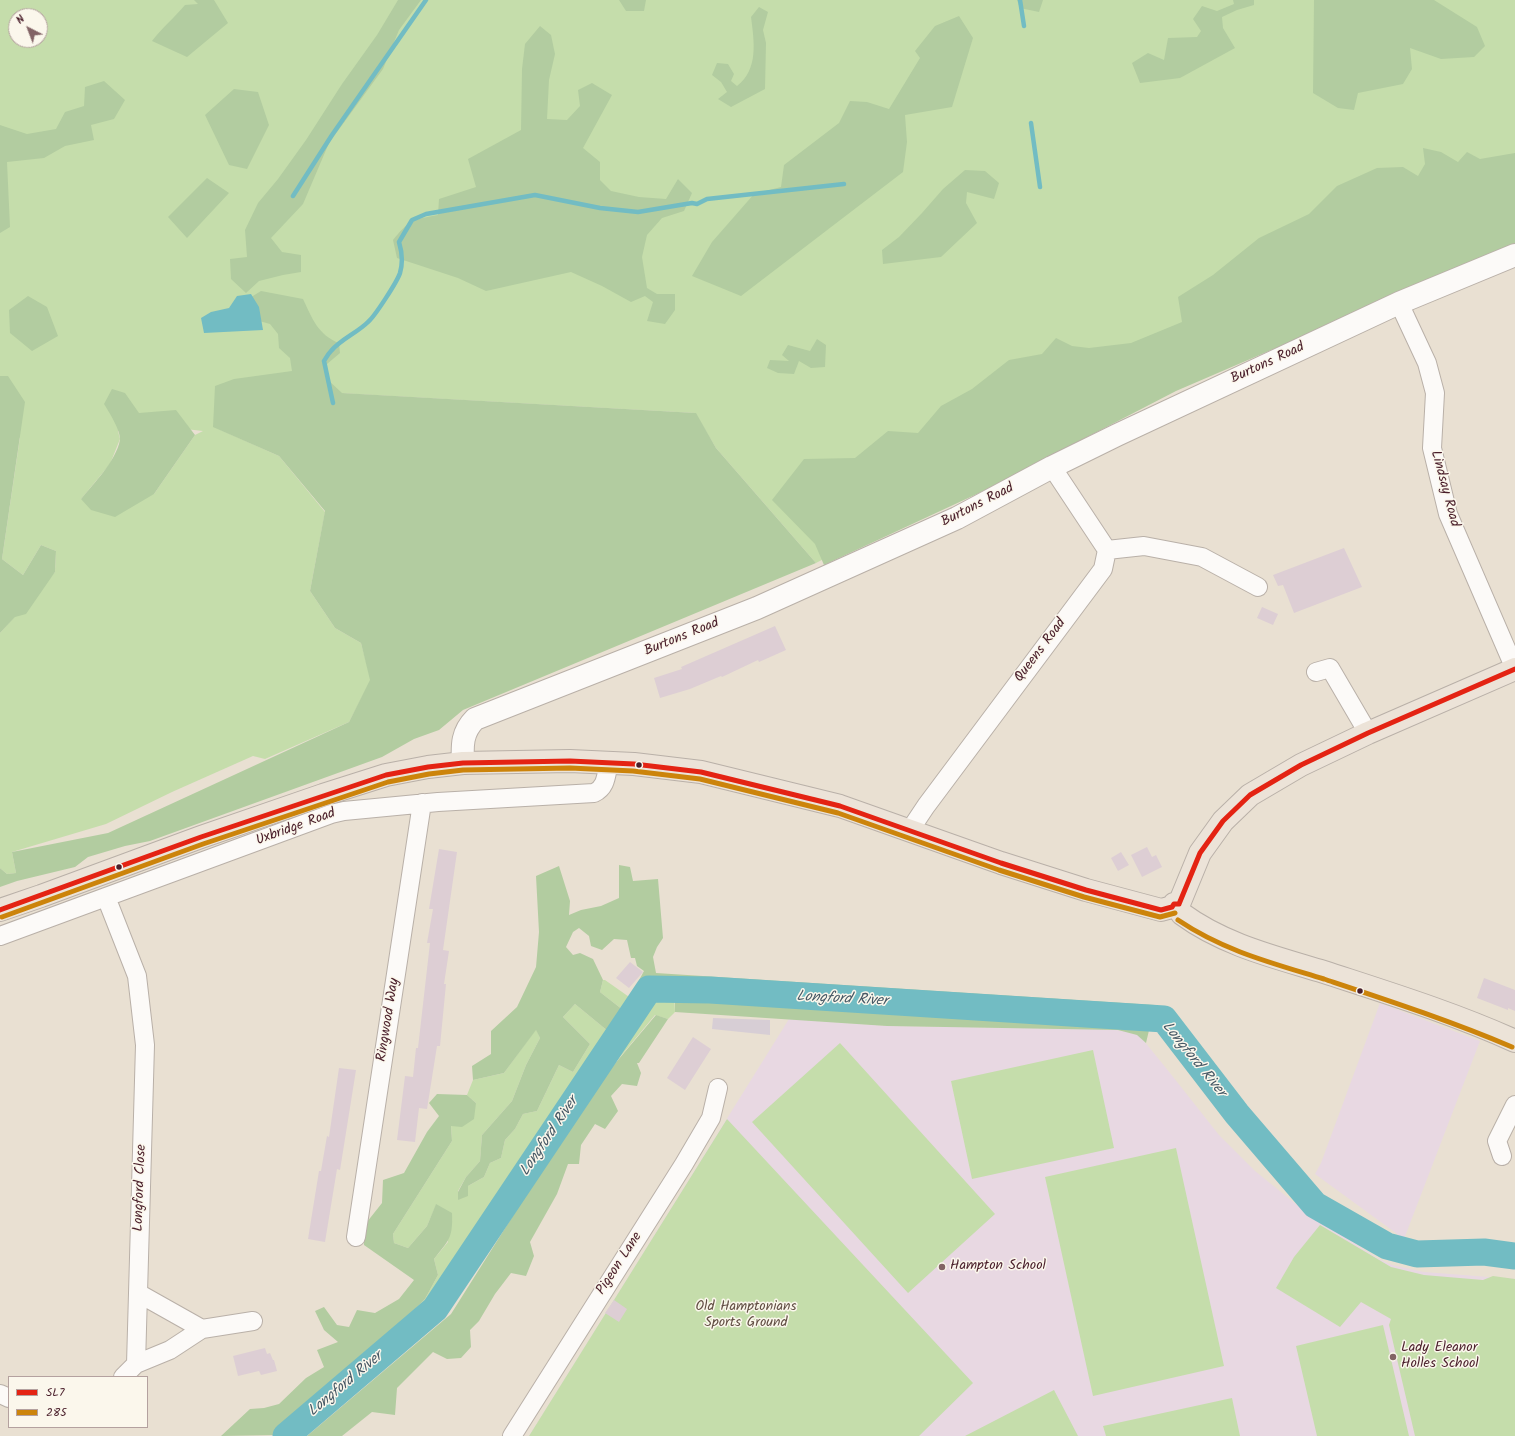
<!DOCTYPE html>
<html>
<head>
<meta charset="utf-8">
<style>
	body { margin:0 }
	#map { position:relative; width:1515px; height:1436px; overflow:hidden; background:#e9e0d2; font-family:Kalam,sans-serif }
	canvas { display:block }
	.legend { position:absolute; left:8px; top:1376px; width:140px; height:52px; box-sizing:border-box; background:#fbf7ec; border:1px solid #b4a19f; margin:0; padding:5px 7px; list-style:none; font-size:12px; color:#4a1f2b }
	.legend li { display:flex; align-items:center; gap:8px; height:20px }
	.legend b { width:20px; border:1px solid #b4a19f }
	.north { position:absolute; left:8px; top:8px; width:40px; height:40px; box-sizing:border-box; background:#fbf7ec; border:1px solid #b4a19f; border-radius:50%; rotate:318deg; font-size:11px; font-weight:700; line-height:16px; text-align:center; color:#4a1f2b }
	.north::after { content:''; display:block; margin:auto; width:14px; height:18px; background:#826365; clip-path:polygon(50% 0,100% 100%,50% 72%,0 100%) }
</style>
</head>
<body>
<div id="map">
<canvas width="1515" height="1436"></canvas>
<ul class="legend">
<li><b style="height:5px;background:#e42313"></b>SL7</li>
<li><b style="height:5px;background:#cc840b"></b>285</li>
</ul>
<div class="north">N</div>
</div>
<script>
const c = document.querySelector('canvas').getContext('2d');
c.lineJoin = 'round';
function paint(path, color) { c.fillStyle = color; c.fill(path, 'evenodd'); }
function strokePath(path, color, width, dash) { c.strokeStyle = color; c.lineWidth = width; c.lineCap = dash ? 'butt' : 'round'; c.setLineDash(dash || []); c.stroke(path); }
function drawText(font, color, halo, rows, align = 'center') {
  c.font = font + ' Kalam,sans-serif'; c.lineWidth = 3; c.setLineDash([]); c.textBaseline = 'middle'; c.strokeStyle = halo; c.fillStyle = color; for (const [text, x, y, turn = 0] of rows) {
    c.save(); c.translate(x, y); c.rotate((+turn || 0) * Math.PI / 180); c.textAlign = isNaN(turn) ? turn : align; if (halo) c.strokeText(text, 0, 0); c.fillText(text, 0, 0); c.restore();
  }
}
paint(new Path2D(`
	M1380,1003L1480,1041L1404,1239L1315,1174L1321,1163Z
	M789,1019L887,1026L1102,1029L1126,1031L1140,1036L1170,1073L1219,1135L1255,1171L1302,1209L1377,1258L1392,1265L1424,1272L1515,1279V1436H529Z`), '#e8d8e2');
paint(new Path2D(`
	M713,1018L770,1020V1035L712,1029Z`), '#d7ced5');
paint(new Path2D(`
	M0,0H1515V229L1158,385L816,563L716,448L695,413L321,392L221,430L279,456L325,512L310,591L335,628L361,643L371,680L349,722L265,759L253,756L172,792L106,824L12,852L16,873L7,874L0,868V633L55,572L56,551L41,545L23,575L2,559L20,437L0,466ZM16,16H40V40H16ZM150,425L203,431L195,435L154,494L81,499L110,464L120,439L118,431Z
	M603,980H605L632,999L623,1010L600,992Z
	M674,993L675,1012L668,1019L655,1015L591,1092L629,1032L652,994Z
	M575,1004L609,1032L597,1047L435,1302L346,1375L400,1325L425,1299L438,1275L434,1259L448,1242L436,1205L427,1226L408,1248L394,1243L393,1234L452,1141L451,1125L476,1103L467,1095L473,1080L504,1073L536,1029L540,1038L526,1065L512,1101L482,1135L480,1161L466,1177L458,1191V1200L468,1186L484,1177L490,1163L501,1158L505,1140L515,1129L523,1114L537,1111L559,1065L573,1072L590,1044L563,1017Z
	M840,1043L995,1214L908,1293L752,1122Z
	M1093,1050L1114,1148L972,1179L951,1081Z
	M727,1119L973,1383L919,1436H529Z
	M1176,1148L1224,1366L1093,1396L1045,1177Z
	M1320,1225L1391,1267L1424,1275L1483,1280L1493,1276L1515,1279V1436H1415L1389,1325L1391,1319L1361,1302L1340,1327L1276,1288L1294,1257Z
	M1383,1325L1409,1436H1317L1296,1346Z
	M1054,1390L1078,1436H965Z
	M1232,1398L1240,1436H1106L1103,1426Z`), '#c5ddab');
paint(new Path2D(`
	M194,0H214L228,23L187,57L152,41C162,28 174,18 185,5L198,4Z
	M398,0H421L399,30L383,69L329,143L303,204L271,238L282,252L301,255V272L283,275L259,281L246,293L231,279L230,259L247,257L245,230L258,203L278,179L306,140L342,84L377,35Z
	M619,0H646L644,11H626Z
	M1017,0H1043L1039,12L1020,8Z
	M1233,0H1254V5L1237,10L1222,17L1223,28L1235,48L1180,78L1140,83L1132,63L1148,53L1164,60L1168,38L1197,37L1201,31L1193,19L1202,6L1217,11L1234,4Z
	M1314,0H1434L1477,27L1485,46L1474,57L1441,59L1410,48L1412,69L1403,84L1358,93L1354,110L1338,108L1313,93Z
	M759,7L768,12L763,30L766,43L765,89L731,107L718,99L727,92L721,82L712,75L717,63L728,64L734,74L731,81L737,86C759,69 754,41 751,17Z
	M959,16L973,38L952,107L905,115L907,142L903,172L741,296L692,276L712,242L754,194L781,187L784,165L839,123L850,101L867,102L889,109L920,58L915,51L935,26Z
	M540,26L551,35L555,54L549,80L547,119L567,120L580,106L578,90L592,83L612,95L583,148L600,162V180L611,191L639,197L666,199L678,179L692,193L684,211L662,218L647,235L642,257L647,288L657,294H675V310L665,324L647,321L653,302L645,296L631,302L602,286L571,272L486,291L458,278L397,258L393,240C408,221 414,219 438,215L439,199L476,187L468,159L521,130L522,69L525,44Z
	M104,81L125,100L114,119L91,125L94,140L65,146L44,158L7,162L10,227L0,233V125L27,134L56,129L65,112L84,106L85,87Z
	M234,89L258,92L269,125L247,169L229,165L205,115Z
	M1423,148L1441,152L1458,162L1467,152L1480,159L1515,153V245L1176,391L979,493L824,565L815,544L772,500L804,459L855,458L888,431L918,433L941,406L972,389L1009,360L1042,354L1056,338L1072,346L1089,348L1131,343L1182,322L1178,297L1213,275L1259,238L1309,214L1337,186L1377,168L1403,167L1418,176L1425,164Z
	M965,170L985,171L999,183L994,199L967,192L966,203L977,223L941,257L883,264L882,250L899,237L922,213L943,189Z
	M207,178L229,193L187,238L168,217Z
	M261,291L303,299C312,318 318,335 339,343L340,353L327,364L328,380L342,393L696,413L716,448L816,563L463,710L439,730L414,739L382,757L150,841L125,846L88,857L75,867L17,881L0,887V868L7,874L16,873L12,852L108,833L349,722L370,680L361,643L335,628L310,591L325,511L279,456L213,427L215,386L234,379L292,371L290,358L279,348L278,334L270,324L249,318L248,299Z
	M28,296L47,307L58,336L32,351L10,333L9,310Z
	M817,339L826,345L825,367L811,368L799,361L794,374L778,373L767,368L770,360L789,361L782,355L788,345L810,351Z
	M0,376H8L25,402L2,559L23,575L41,545L56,551L55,572L26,614L15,617L0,633Z
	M112,389L125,393L139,413L176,410L195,435L154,494L115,517L91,510L81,499C94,483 116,461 120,440C121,431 109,412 104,404Z
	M619,865L630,867L633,881L658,879L663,938L657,947L653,957L656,973L1155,1005L1146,1043L1137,1035L1118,1030L887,1026L675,1012V984L644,986L638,982L644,971L637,966L635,958H631L627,940L614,939L602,950L591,946L589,936L579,928L573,932L566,947L573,955L580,953L593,959L603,980L600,992L623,1010L609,1032L575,1004L563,1017L590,1044L573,1072L559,1065L537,1111L523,1114L515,1129L505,1140L501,1158L490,1163L484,1177L468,1186V1196L458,1200V1192L466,1177L480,1161L482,1135L512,1101L526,1065L540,1038L536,1030L504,1073L473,1080L472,1066L491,1054V1031L517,1007L536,967L539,932L536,876L559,866L570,901L569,915L581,910L601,906L619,898Z
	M656,1015L668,1019L639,1063H637L641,1073L637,1086L622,1084L611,1096L618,1111L605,1129L595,1124L581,1145L579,1164H568L557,1194L530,1242L534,1256L526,1276L511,1273L495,1294L479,1321L470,1330L471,1347L461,1358L447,1359L433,1352L397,1388L395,1415L372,1412L342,1436H307L451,1314L591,1092Z
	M437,1094L467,1095L476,1103L474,1119L462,1127L451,1126L452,1141L393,1234L394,1243L408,1248L427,1226L436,1204L452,1213C453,1238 449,1240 434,1259L438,1275L425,1299L400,1325L346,1375L278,1435L221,1436L250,1409L264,1408L279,1404L306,1378L324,1367L317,1350L338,1342L324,1330L315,1311L324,1307L337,1325L349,1327L357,1310L375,1313L399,1299L414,1280L364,1245L363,1227L382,1203L383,1180L404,1173L427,1132L439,1116L429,1103Z`), '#b2cca0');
paint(new Path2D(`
	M251,294L259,307L263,330L204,333L201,318L211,312L229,308L237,296Z`), '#72bcc3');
strokePath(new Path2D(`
	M1020,0L1024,26
	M1031,123L1040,187
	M293,196L332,135L426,0
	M333,403L324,361C326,358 328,354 331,351C341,339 357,333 368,322C375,316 397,282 400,273C403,263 402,252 399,242L412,220L426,214L535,195L600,208L638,212L692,203L697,204L707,199L844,184`), '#72bcc3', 4.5);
strokePath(new Path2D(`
	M286,1436L435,1309L649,989L710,990L1164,1019L1237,1114L1315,1205L1387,1246L1417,1254L1484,1252L1515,1256`), '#72bcc3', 27);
paint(new Path2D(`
	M1344,548L1362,587L1294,613L1283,585L1278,586L1273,575Z
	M1262,607L1278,614L1273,625L1257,618Z
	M775,626L786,650L759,662L758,660L722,677L721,676L690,689L660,698L654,678L682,669L681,667Z
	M1147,847L1152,857L1156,855L1162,867L1142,877L1131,855Z
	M439,849L457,852L443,950L449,951L444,984H446L440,1046H437L427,1109L419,1108L415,1142L397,1140L405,1076L413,1077L416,1048H418L430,943H427L433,909H429Z
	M1121,852L1129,865L1118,871L1111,858Z
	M630,962L643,972L629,988L616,978Z
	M1484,978L1515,990V1011L1508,1008V1010L1477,998Z
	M693,1037L711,1049L685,1090L667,1078Z
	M339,1068L356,1070L340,1170L337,1169L325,1242L308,1239L319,1171H321L327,1136L329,1137Z
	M614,1300L627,1309L619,1322L605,1313Z
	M265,1348L267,1354L270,1353L273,1360H274L277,1371L261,1375L259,1371L238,1376L233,1356Z`), '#ddced4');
const minor = new Path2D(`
	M1399,303L1427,363L1435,393L1432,448L1448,514L1515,669
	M1107,550L1144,546L1202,557L1258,587
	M1316,672L1330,668L1368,733
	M910,830L926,806L1103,569L1107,550L1052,467
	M106,897L137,976L145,1045L136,1364L123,1377
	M0,936L331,814L344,811L438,802L594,793C607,787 606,774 609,762
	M1502,1156L1497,1141L1515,1105
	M356,1237L422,803
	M138,1293L202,1329L253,1321
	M136,1364L170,1350L202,1329
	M0,1394L9,1398
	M512,1436L684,1164L711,1118L718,1088`);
const tertiary = new Path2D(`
	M463,763C462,745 462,732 475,719L757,608L957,518L1052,467L1117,435L1399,303L1515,255`);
const primary = new Path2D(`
	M1179,904L1200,853L1223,821L1250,795L1301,765L1368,733L1515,669
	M0,910L41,896L201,837L323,795L386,775L428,767L463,763L570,761L634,764L701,772L840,806L1001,863L1086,890L1161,910L1172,907L1174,904H1179
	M1182,914C1224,945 1275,957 1324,972C1388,993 1453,1013 1515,1041`);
strokePath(minor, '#b9b0a8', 20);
strokePath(tertiary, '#b9b0a8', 24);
strokePath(primary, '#b9b0a8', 24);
strokePath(minor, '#fcfaf8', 18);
strokePath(tertiary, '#fcfaf8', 22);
strokePath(primary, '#ece3d8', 22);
strokePath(new Path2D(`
	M1179,904L1200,853L1223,821L1250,795L1301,765L1368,733L1515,669
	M0,910L201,837L386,775L428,767L463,763L570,761L634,764L701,772L840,806L1001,863L1086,890L1161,910L1172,907L1174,904H1179`), '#e42313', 5);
strokePath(new Path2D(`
	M2,917L203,844L388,782L429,774L463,770L570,768L633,771L700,779L838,813L999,870L1084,897L1160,917L1175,913
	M1178,920C1224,951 1272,963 1324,979C1387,1000 1451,1021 1512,1047`), '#cc840b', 5);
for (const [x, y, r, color] of [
	[639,765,3.5,"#4a1f2b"],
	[119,867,3.5,"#4a1f2b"],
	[1360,991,3.5,"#4a1f2b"],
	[942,1267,4,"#826365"],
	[1393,1357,4,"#826365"]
]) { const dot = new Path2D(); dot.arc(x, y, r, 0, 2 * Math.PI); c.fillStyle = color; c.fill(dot); strokePath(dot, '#fbf7ec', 1.5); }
drawText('14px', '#4a1f2b', '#fbf7ec', [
	["Burtons Road",1268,364,-25],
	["Lindsay Road",1444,489,75],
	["Burtons Road",978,506,-27],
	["Burtons Road",682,638,-22],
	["Queens Road",1041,651,-53],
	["Uxbridge Road",296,828,-20],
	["Ringwood Way",389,1020,-81],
	["Longford Close",141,1188,-88],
	["Pigeon Lane",620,1264,-57]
]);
drawText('14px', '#4a1f2b', '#fbf7ec', [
	["Hampton School",950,1267],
	["Lady Eleanor",1401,1349],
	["Holles School",1401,1365]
], 'left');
drawText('14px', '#614e43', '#fbf7ec', [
	["Old Hamptonians",746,1308],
	["Sports Ground",746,1324]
]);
drawText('italic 15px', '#465865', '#fbf7ec', [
	["Longford River",842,1000,3],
	["Longford River",1193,1060,51],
	["Longford River",550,1137,-56],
	["Longford River",346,1385,-40]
]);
</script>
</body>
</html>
